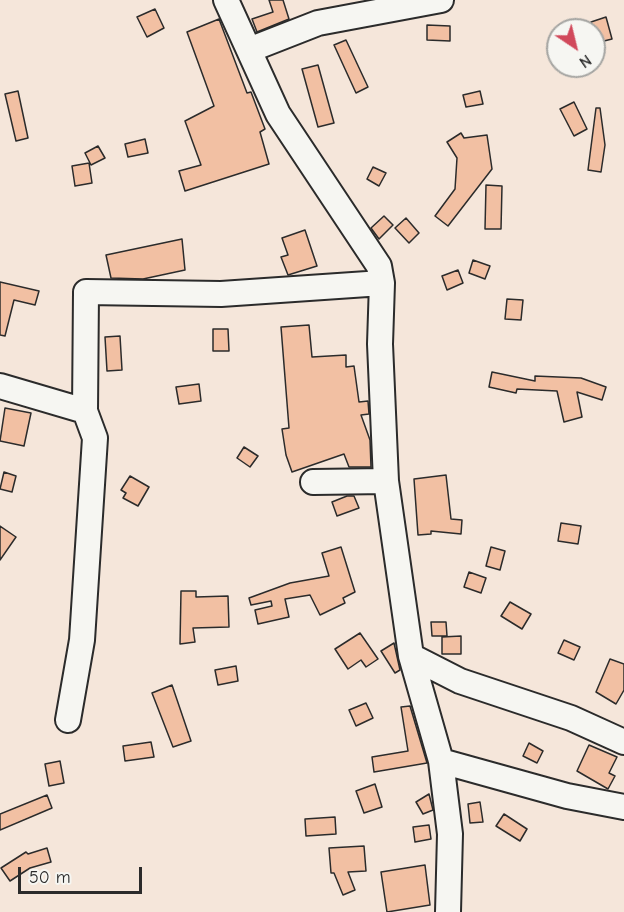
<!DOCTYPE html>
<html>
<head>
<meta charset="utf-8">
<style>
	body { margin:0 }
	#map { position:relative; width:624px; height:912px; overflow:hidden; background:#f5e6da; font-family:"Comic Neue",sans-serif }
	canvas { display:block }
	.north { position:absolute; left:546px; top:18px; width:60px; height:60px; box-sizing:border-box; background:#f6f6f2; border:2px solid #a5a5a2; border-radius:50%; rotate:145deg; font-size:16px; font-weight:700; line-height:24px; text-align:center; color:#2b2b2b }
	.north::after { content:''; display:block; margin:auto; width:21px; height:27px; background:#d1495b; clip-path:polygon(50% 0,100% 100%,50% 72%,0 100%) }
	.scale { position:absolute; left:18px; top:867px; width:124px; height:27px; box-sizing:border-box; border:3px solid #2b2b2b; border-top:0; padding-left:8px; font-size:18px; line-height:21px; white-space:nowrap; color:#2b2b2b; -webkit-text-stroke:4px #f6f6f2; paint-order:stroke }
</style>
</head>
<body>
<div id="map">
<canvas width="624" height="912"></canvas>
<div class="north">N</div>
<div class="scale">50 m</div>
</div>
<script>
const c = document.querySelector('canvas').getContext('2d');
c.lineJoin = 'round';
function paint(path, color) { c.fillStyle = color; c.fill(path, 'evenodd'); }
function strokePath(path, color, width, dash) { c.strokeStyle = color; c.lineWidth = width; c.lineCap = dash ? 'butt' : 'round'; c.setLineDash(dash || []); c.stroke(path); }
const building = new Path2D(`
	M269,0H283L289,19L257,32L252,19L273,12Z
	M155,9L164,28L147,37L137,17Z
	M606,17L612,39L596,43L591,22Z
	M219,19L247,93L251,92L265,129L260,132L269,164L185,191L179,171L201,165L185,121L214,106L187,32Z
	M427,25L450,26V41L427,40Z
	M346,40L368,87L356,93L334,45Z
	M318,65L334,123L318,127L302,69Z
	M18,91L28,138L16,141L5,94Z
	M480,91L483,104L466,107L463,95Z
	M574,102L587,129L574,136L560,109Z
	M596,108H600L605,145L601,172L588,170Z
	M461,133L464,138L487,135L492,169L448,226L435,216L455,189L457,158L447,142Z
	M145,139L148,153L128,157L125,144Z
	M98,146L105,158L91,165L85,153Z
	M89,163L92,183L75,186L72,166Z
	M373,167L386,173L379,186L367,179Z
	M486,185L502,186L501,229H485Z
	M384,216L393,225L379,239L371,228Z
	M406,218L419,233L409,243L395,228Z
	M305,230L317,266L288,275L281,257L288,255L282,238Z
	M182,239L185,270L143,279L111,278L106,255Z
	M473,260L490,266L485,279L469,273Z
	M458,270L463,283L447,290L442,276Z
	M0,282L39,291L35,305L14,300L5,336L0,335Z
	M507,299L523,300L521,320L505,319Z
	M309,325L312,357L346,355V367L354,366L359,402L368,401L369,414L361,415L370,440L371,467H349L344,454L292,472L286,455L282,429L289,428L281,327Z
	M213,329H228L229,351H213Z
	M120,336L122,370L107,371L105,337Z
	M492,372L535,381V376L581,378L606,387L602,400L577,392L582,417L564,422L557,391L517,389L516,393L489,387Z
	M199,384L201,401L179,404L176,387Z
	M5,408L31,413L24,446L0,441Z
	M244,447L258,456L250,467L237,458Z
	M4,472L16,476L12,492L0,489Z
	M446,475L451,519L462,520L461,534L431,531V534L418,535L414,479Z
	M130,476L149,487L138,506L123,498L126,493L121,490Z
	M347,496H354L359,508L337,516L332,502Z
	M561,523L581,526L578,544L558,541Z
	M0,526L16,537L0,560Z
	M341,547L355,592L343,598L345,603L320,615L310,595L285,599L289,617L258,624L255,610L272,606L271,601L251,605L249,598L290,583L329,576L322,553Z
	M491,547L505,551L500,570L486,566Z
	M469,572L486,578L481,593L464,587Z
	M181,591H196V597L228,596L229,627L193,628L195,642L180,644Z
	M510,602L531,614L522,629L501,616Z
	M431,622H446L447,636H432Z
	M360,633L378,659L366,667L361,660L348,669L335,649Z
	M461,636V654H442V637Z
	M564,640L580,647L574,660L558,653Z
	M394,643L400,670L395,673L381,651Z
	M610,659L624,664V690L616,704L596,692Z
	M236,666L238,681L218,685L215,670Z
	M172,685L191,741L173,747L152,693Z
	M366,703L373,718L356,726L349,710Z
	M410,706L427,763L374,772L372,757L408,751L401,707Z
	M151,742L154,757L125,761L123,746Z
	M529,743L543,751L537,763L523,756Z
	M589,745L617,757L609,773L615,776L608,789L577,771Z
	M60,761L64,783L49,786L45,764Z
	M375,784L382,807L364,813L356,791Z
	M429,794L433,810L423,814L416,802Z
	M47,795L52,808L0,830V814Z
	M480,802L483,822L470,823L468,804Z
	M504,814L527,829L520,841L496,826Z
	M335,817L336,834L306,836L305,819Z
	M429,825L431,839L415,842L413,827Z
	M364,846L366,871L348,872L355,890L343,895L334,873H331L329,848Z
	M47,848L51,862L30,868L10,881L1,868L26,852L28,854Z
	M425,865L430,905L387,912L381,872Z`);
paint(building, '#f2c0a3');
strokePath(building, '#2b2b2b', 1.5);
const minor = new Path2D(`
	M226,0L278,114L379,266L382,283L380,344L386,481L411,656L441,761L450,834L448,912
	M249,50L318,23L441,0
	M0,386L85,411
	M313,482L386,481
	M411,656L460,681L571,718L624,742
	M68,720L82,640L95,438L85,411L86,292L221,294L382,283
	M441,761L567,796L624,807`);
strokePath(minor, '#2b2b2b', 28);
strokePath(minor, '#f6f6f2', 24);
</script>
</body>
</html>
